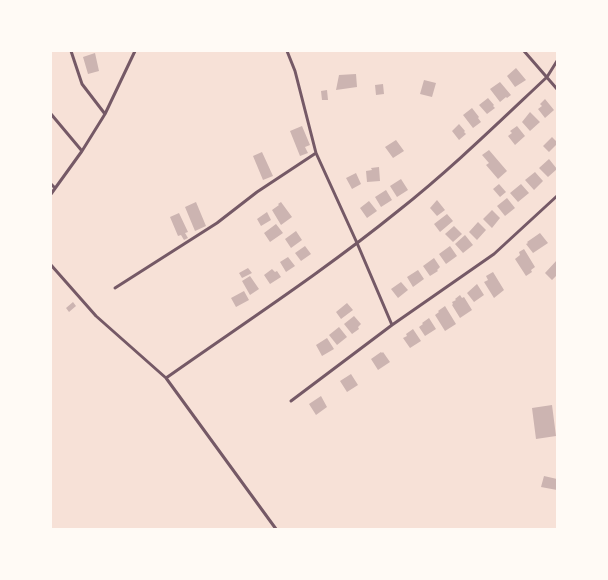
<!DOCTYPE html>
<html>
<head>
<meta charset="utf-8">
<style>
	body { margin:0 }
	#map { position:relative; width:608px; height:580px; overflow:hidden; background:#f7e1d7; font-family:Manrope,sans-serif }
	canvas { display:block }
	.frame { position:absolute; inset:0; border:52px solid #fffaf5; pointer-events:none }
</style>
</head>
<body>
<div id="map">
<canvas width="608" height="580"></canvas>
<div class="frame"></div>
</div>
<script>
const c = document.querySelector('canvas').getContext('2d');
c.lineJoin = 'round';
function paint(path, color) { c.fillStyle = color; c.fill(path, 'evenodd'); }
function strokePath(path, color, width, dash) { c.strokeStyle = color; c.lineWidth = width; c.lineCap = dash ? 'butt' : 'round'; c.setLineDash(dash || []); c.stroke(path); }
paint(new Path2D(`
	M95,53L99,71L88,74L83,57Z
	M516,68L526,80L515,87L507,76Z
	M356,74L357,87L336,90L339,75Z
	M424,80L436,83L432,97L420,94Z
	M500,82L511,95L507,98L506,97L500,102L490,89Z
	M383,84L384,94L376,95L375,85Z
	M327,90L328,100H322L321,91Z
	M488,98L494,105L493,106L495,108L487,114L479,105Z
	M545,99L554,110L545,118L538,109L542,106L540,104Z
	M472,108L479,117L478,118L481,122L473,128L463,115Z
	M530,112L540,122L530,131L522,122Z
	M459,124L465,131L464,132L466,134L459,140L452,131Z
	M302,126L310,145L305,147L308,153L300,156L290,131Z
	M517,126L525,136L515,145L508,136L512,133L510,131Z
	M552,137L557,142V144L549,152L543,146Z
	M396,140L404,151L393,158L385,147Z
	M489,150L507,171L498,179L486,165L489,163L482,155Z
	M262,152L273,176L263,180L253,156Z
	M549,159L557,169L548,177L539,168Z
	M379,167L380,181L367,182L366,171L372,170L371,168Z
	M535,172L543,181L534,190L525,180Z
	M356,173L361,184L352,189L346,178Z
	M401,179L408,190L397,197L390,186Z
	M499,184L506,192L500,197L493,189Z
	M521,184L529,193L518,202L510,193Z
	M386,190L392,200L381,207L375,197Z
	M507,198L515,208L505,216L497,206Z
	M437,200L445,210L437,216L430,208Z
	M369,201L377,211L367,218L360,208Z
	M196,202L206,226L195,231L185,207Z
	M281,202L292,217L281,225L272,210L279,205L278,204Z
	M492,210L500,218L492,228L483,219Z
	M267,212L271,220L261,226L257,219Z
	M179,213L188,232L185,233L188,238L184,240L181,235L178,236L170,217Z
	M447,214L453,221L440,232L434,224Z
	M478,222L486,230L477,240L469,232Z
	M276,224L283,233L270,242L264,233Z
	M454,226L462,234L453,242L445,234Z
	M296,231L302,240L291,248L285,239Z
	M540,233L548,243L533,253L526,244L528,243L527,242Z
	M465,235L473,245L463,253L455,244Z
	M305,246L311,254L301,261L295,253Z
	M450,246L457,256L446,264L439,254Z
	M524,249L535,267L531,270L532,272L526,276L515,259L520,255L519,252Z
	M288,257L295,266L286,272L280,262Z
	M434,258L440,267L437,270L438,271L430,276L423,266Z
	M557,260V275L552,280L545,273Z
	M248,268L252,273L242,278L239,273Z
	M272,269L275,272L277,271L281,277L270,284L264,275Z
	M418,270L424,279L413,287L407,277Z
	M493,272L504,290L494,298L484,282L488,280L486,276Z
	M250,276L259,289L250,295L242,281Z
	M401,282L408,290L398,298L391,289Z
	M477,284L484,295L474,302L467,293Z
	M244,291L249,300L236,307L231,298Z
	M460,295L462,298L464,297L472,310L460,318L452,305L453,304L452,302L456,300L455,299Z
	M73,302L76,306L69,312L66,308Z
	M347,303L353,310L341,319L336,312Z
	M445,306L456,324L445,331L435,315L439,312L438,311Z
	M354,316L361,324L358,327L359,329L352,334L344,324Z
	M429,318L436,329L425,336L419,327L423,324L422,323Z
	M339,327L347,337L337,345L329,335Z
	M413,329L421,341L410,348L403,338L407,336L406,334Z
	M327,338L334,349L322,356L316,345Z
	M381,352L382,353L383,352L390,362L378,370L371,359Z
	M351,374L358,385L347,392L340,381Z
	M321,396L327,407L316,415L309,404Z
	M552,405L556,436L536,439L532,408Z
	M544,476L557,479V490L541,487Z`), '#ccb4b1');
strokePath(new Path2D(`
	M71,51L82,84L105,114
	M287,51L295,71L316,153L357,243L392,325
	M524,51L557,89
	M51,114L82,151
	M51,184L55,188
	M51,194L82,151L105,114L135,51
	M51,265L96,316L166,378L276,529
	M115,288L217,223L257,192L316,153
	M166,378C244,323 324,271 398,211C450,170 498,123 547,77L557,61
	M291,401L392,325L494,254L557,196`), '#755966', 3);
</script>
</body>
</html>
